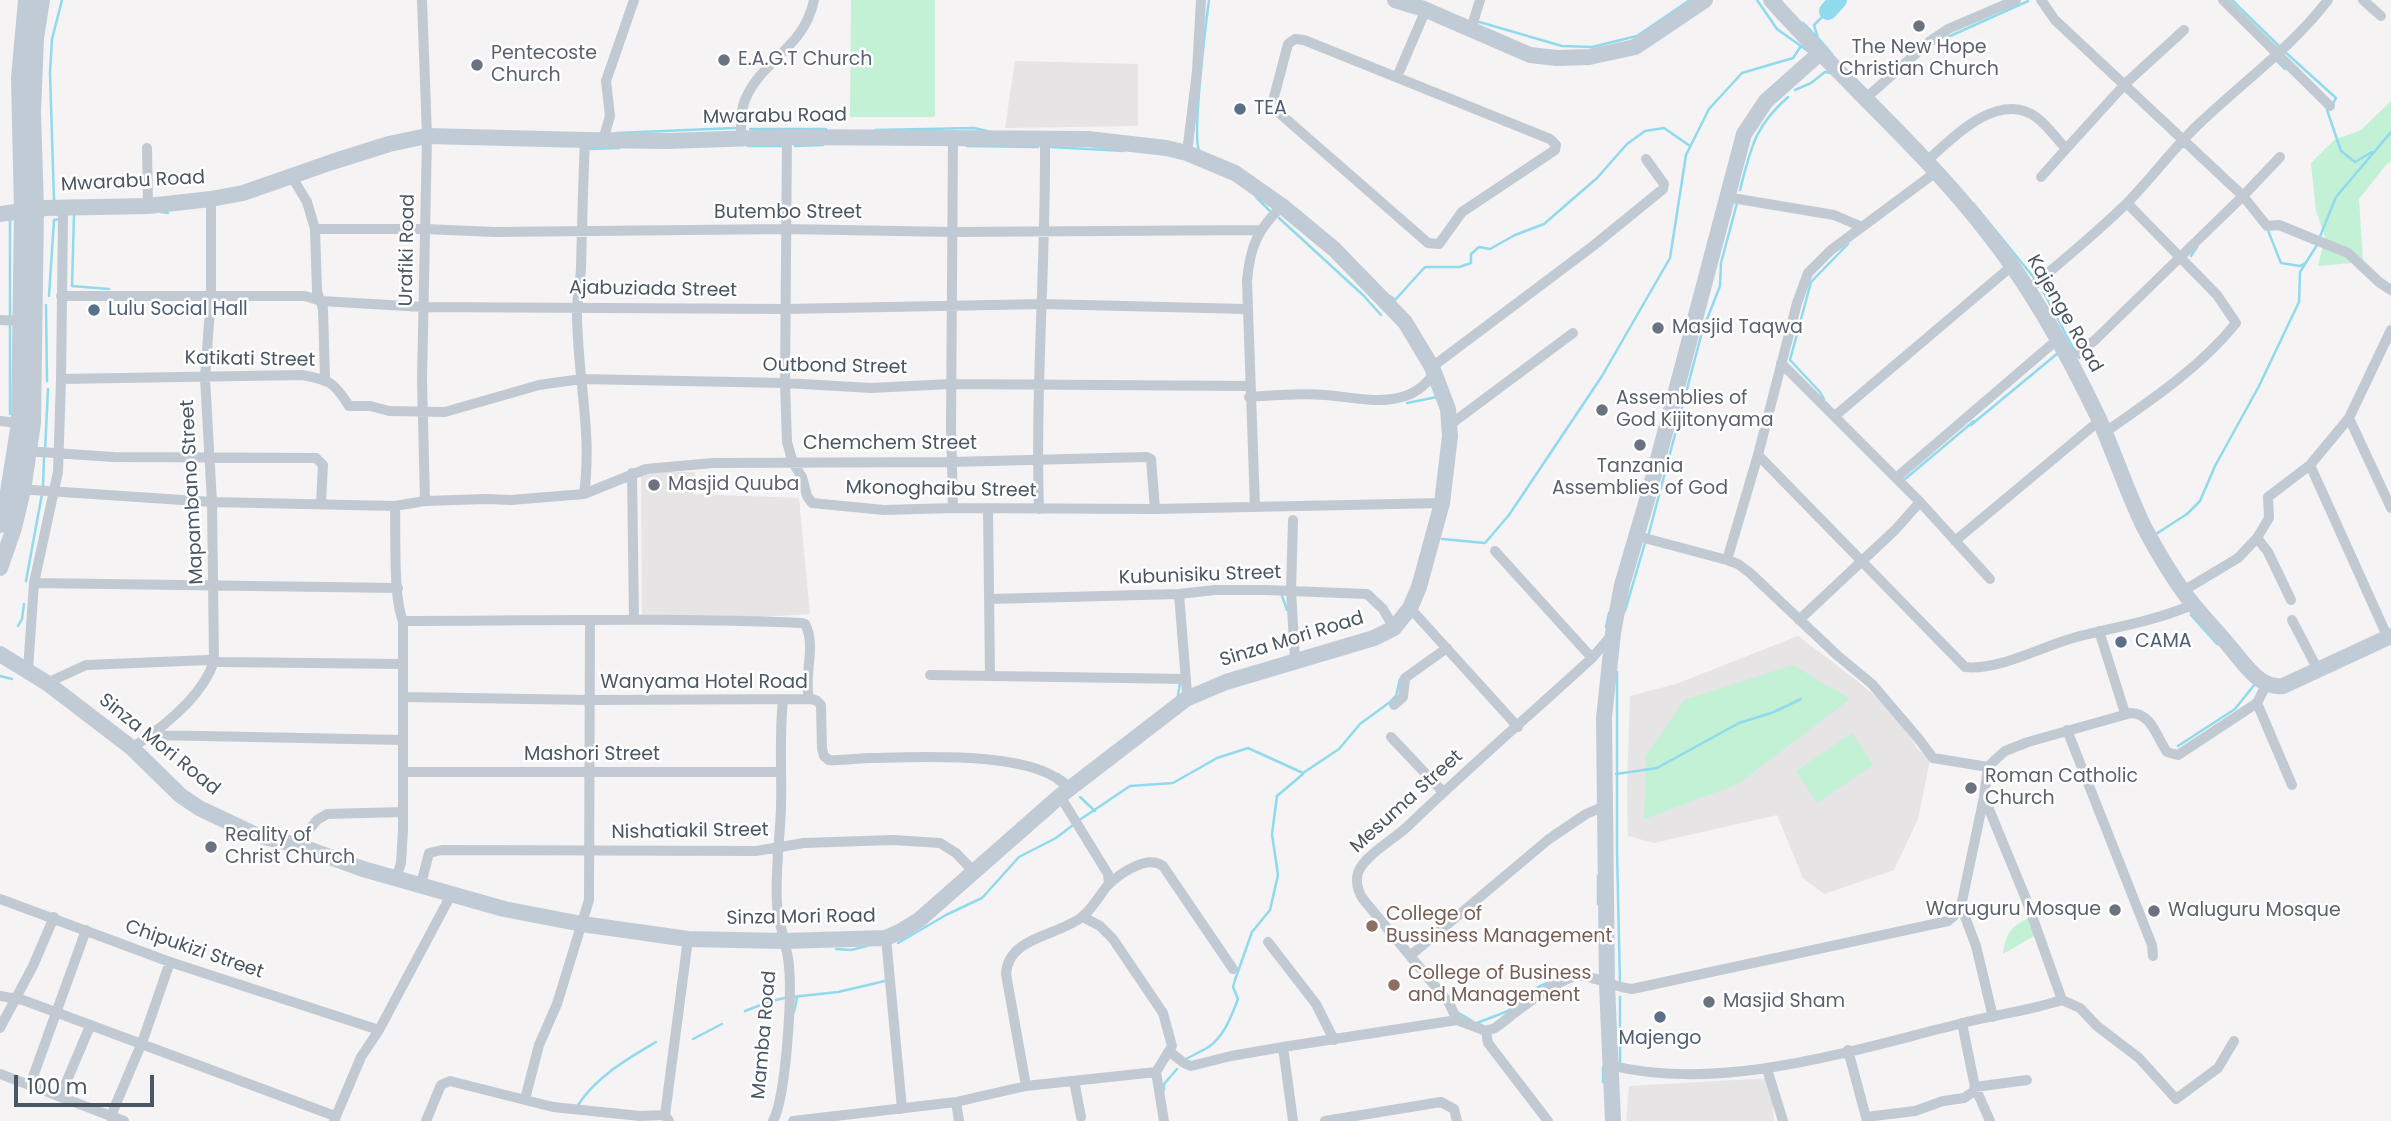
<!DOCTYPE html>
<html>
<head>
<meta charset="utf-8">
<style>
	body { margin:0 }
	#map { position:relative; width:2391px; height:1121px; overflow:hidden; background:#f5f3f3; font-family:Poppins,sans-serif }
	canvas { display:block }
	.scale { position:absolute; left:14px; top:1075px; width:140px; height:32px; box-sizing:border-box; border:4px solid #4a5661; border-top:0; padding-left:9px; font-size:21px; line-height:24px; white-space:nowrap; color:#4a5661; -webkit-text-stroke:5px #fff; paint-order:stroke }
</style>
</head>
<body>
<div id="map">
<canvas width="2391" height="1121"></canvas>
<div class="scale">100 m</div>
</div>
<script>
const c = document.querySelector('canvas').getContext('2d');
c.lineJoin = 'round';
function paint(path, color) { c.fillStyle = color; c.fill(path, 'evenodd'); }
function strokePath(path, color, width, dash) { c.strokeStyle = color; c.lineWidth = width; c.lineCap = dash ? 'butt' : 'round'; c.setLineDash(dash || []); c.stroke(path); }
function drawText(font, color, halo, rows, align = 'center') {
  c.font = font + ' Poppins,sans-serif'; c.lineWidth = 5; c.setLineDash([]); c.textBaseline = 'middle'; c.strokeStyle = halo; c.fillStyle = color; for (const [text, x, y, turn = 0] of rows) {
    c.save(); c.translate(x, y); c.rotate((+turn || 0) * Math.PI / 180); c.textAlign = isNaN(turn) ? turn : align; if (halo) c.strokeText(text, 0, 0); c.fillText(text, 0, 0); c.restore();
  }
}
paint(new Path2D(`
	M1015,61L1138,64V126L1005,128Z
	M641,471L695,472L693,494L799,498L810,614L744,618L642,615Z
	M1798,636L1856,680L1903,719L1916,747L1930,760L1918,819L1894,870L1824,894L1803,878L1777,815L1654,843L1628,836L1627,788L1630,696L1676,684Z
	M1771,1078L1774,1121H1626L1629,1086Z`), '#e6e4e5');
paint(new Path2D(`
	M851,0H935V117H850Z
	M2391,101V161L2386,165L2359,199L2363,262L2318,266L2325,237L2316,211L2311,163L2334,140L2361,130Z
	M1793,665L1850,699L1738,784L1644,819L1646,756L1684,700Z
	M1852,733L1873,765L1817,803L1796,771Z
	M2030,918L2036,935L2003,954C2006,935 2010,925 2030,918Z`), '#c3f1d5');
strokePath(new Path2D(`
	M1757,0L1777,29L1808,51
	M2232,0L2279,46
	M1476,21L1562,46L1592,47L1637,36L1690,0
	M1803,23L1818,38L1814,25L1828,11
	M1948,37L2028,1
	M1818,38L1832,54
	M2284,51L2336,98L2333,104
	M2275,59L2285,69
	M1795,90L1811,83L1825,72L1831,73
	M2327,110L2341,151L2355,162L2372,152
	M750,129H826
	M875,130L974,128L987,131
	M616,133L735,128
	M748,146H781
	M795,146L823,145
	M967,146L1038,147
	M1051,147L1124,151
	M588,149L619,148
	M1199,150C1192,138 1206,22 1209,0
	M1740,190C1751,148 1754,127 1788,97
	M1256,197L1271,212
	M54,200L50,73L52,39L62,0
	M1973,203L2035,279
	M161,212L168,213
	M74,215L72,286L109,289
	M10,218V317
	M1279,218L1364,296L1381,315
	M2267,228L2281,263L2300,266L2305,263
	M2319,239L2336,197L2391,132
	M2191,256L2197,247
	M2043,291L2073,348
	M49,296L54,220L59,219
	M1390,296L1395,300L1425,267H1459L1471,263V254L1479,247L1490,249L1515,235L1544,224L1597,178L1627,144L1645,131L1664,128L1690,146
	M46,305L47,381
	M10,323V414
	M2079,358L2087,351
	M1824,399L1820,392L1790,360L1811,282L1848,244
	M1407,403L1437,397
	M1971,425L2058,353
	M45,451L48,389
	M1904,480L1974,421
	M43,486L44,457
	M1649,533L1702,332L1720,286L1721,263L1737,203
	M2156,534L2187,514L2200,501L2215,466L2259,386L2299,302L2300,272L2317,245
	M1442,539L1485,543L1509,515L1602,376L1670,258L1686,155L1709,109L1742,73L1793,58L1801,46
	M26,581L42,494
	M1281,593L1287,610
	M1625,611L1645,543
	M2191,615L2217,644
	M18,626L22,619L24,604
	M1606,627L1609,613
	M1617,672V851L1620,984
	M0,676L12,679
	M1178,695L1180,683
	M2178,746L2235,709L2255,684
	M1058,774L1068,781
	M1616,774L1657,768L1739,723L1774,712L1801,699
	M1080,797L1095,811
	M1078,821L1130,786L1173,783L1217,758L1248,748L1303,773L1339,749L1360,724L1390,702L1396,696L1400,679
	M1598,876V904
	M898,943L946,915L982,898L1019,857L1056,838L1073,825
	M836,949L851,950L867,946
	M792,997L838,992L885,981
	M1620,997V1064
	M745,1011L771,1001L785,998
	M794,1012L797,998
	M1457,1012L1472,1021
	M1477,1023L1508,1011L1538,987L1550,982
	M693,1039L722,1024
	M1186,1059C1193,1055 1200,1052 1207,1048C1224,1037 1231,1017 1238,999L1233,987L1235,980L1252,932L1270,910L1278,875L1272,834L1277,796L1303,774
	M1603,1067V1082
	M1164,1090V1084L1177,1069
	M578,1105C597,1076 626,1060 656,1042`), '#90daee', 2.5);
strokePath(new Path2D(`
	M1828,11L1838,0`), '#90daee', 18);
strokePath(new Path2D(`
	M422,0L427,136L422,380L425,501
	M2041,0L2055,20L2243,196L2267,226L2279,225L2348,253L2379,282L2391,290
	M2223,0L2330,106
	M2363,0L2381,16
	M1471,29L1480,0
	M1295,39L1304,40L1550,139L1556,145L1555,150L1462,212L1439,244L1428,243L1278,112L1274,97L1288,44Z
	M1397,77L1424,14V9
	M1866,98L1929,42L1948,29L2016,0
	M787,137L785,383L787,442L793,463L802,477L807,496L812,503L884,510L953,508L1155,509L1442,503
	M953,137L951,427L953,508
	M741,138C741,126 740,112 745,100C761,60 804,49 814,0
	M603,140L610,116L606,81L634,0
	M147,148L148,206
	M1187,153L1197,71L1201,0
	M1926,162C1952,138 1998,90 2036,117C2047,125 2057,139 2066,149L2125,84L2184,30
	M292,177L307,202L315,229L317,291L323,309L325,378
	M2041,177L2066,149
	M1726,197L1834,215L1862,227
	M315,229H425L494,232L786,229L952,232L1260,230
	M2029,289C2063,260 2098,232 2129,201C2154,175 2175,146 2201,122C2244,81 2292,47 2328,0
	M61,296H305L321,301L423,307L785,309L1043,304L1246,309
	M0,320L20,321
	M2067,358L2094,341L2243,196L2280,157
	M1781,363L1920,502L1990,579
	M1432,367L1593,246L1663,189L1664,184L1646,159
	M61,379L302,375C330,380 334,382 349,406H370L389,411L445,412L539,385L581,379L785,383L871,388L951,384L1249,386
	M1249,397C1275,395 1300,393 1325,395C1364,398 1409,412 1434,373
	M1836,415L2013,265
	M2349,418L2391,508
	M0,421L19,423
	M1451,424L1573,333
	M2104,433C2150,401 2201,367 2236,323L2217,295L2127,203
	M25,451L113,457L316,458L323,465L321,503
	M1758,455L1965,667C1997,671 2041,647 2073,638C2111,628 2150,622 2187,607L2190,601
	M2310,465L2388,638
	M632,473L634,620
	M1896,478L2058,339
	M18,489L212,502L395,506L425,501L486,499L511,500L584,494L646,469L713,463L952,462L1146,457L1151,459L1155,509
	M584,494C593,431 576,370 577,307C578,294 580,282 581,269C582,226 583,184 585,140
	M395,506C396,534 393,598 403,621V830L401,863L396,878
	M1255,507L1247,281C1250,247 1257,230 1282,206
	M988,509L990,675
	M1039,509C1035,386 1046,264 1045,141
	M1293,520L1291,591L1295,659L1297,662
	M1637,536L1727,560L1738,564L1750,573L1838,656L1872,684L1918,738L1933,758L1988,767
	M2257,538L2268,552L2291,600
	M1955,541L2099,421
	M1495,551L1592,658
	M1727,560L1758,455L1797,303L1808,273L1831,250L1936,172
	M34,583L398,588
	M2183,591L2238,558L2257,538L2269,518L2268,497L2310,465L2349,418L2391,330
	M1179,594L1187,694L1186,699
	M990,599L1179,594L1215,590H1265L1367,594L1383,609L1394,628
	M1410,608L1518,727
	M1799,620L1895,530L1920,502
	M2292,620L2318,670
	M403,621C536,621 669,617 802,623L805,624C817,646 803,676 809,699
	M2099,631L2125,713
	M28,670L34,583L58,472L61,379L63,217L60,207
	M930,675L1186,679
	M47,683L86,665L208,660L220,662L403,664
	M404,697L590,700L812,699L817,701L821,705L822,749L824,756L829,760C843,761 858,758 872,758C918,757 1041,750 1068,789
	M2257,703L2292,785
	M1394,705L1403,697L1405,678L1447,648
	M2067,730L2152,945L2153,956
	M152,735L402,740
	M1391,737L1443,792
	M132,748C162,728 203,697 214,661L212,502L205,378L211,295V199
	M403,772H780
	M1060,796L1108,874L1109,884
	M1984,797L2026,899L2062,1000
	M297,845L317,820L327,814L402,812
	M421,884L429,853L442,850L756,851L804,843L893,840L940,843L956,853L974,872
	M0,899L170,962L379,1030
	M1961,906L1976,946L1993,1017
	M1083,917L1100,926L1113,939L1163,1013L1172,1046L1156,1072
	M886,938L902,1109
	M1268,942L1316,1004L1334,1040
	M1411,955L1549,839L1586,814L1605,806
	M0,996L23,1000L335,1116
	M1457,1020L1449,1003L1363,899C1356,888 1354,875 1363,864C1375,849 1394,839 1408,826C1468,768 1531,714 1592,658L1611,636
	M1962,1023L1975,1087L1990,1121
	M0,1028L33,966L54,917
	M1486,1031L1488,1043L1548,1121
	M1283,1047L1293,1121
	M1848,1050L1867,1121
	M1170,1052L1184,1063L1191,1066L1231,1056L1283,1047L1457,1020L1486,1031L1495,1028C1513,1015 1563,972 1584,976C1601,979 1614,987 1632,989L1948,921L1958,912L1961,906L1984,797L1988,767L1995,760L2005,751L2028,742L2131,713C2152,714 2156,736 2167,752L2178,755L2257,703L2266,685
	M1609,1065C1722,1093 1849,1051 1959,1024C1993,1015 2028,1011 2062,1000L2080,1008L2097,1026L2139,1058L2176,1099L2218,1068L2234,1041
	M1767,1069L1783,1121
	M1156,1072L1164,1121
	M0,1074L124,1121
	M1074,1081L1081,1117
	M30,1085L86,930
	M1026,1086L1006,974C1008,936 1060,936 1083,916C1093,908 1099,896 1107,886C1119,874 1147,854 1163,866L1233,969
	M60,1097L90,1026
	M525,1099L539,1045L557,1004L589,900L590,620
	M956,1102L959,1121
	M1866,1117L1915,1111L1943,1101L1964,1098L1973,1092L1975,1087L2027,1080
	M112,1121L113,1111L143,1040L170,962
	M334,1121L361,1057L379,1030L451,895
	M426,1121L441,1085L450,1081L553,1107L640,1116L665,1115
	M669,1121L665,1115L688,939
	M773,1121C786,1097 792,997 789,967C788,946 778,925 777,904C775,871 780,839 781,807C782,771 779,736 783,700
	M793,1121L956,1102L1026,1086L1156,1072
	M1325,1121L1441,1102L1454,1109L1457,1121`), '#c1cad2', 10);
strokePath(new Path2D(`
	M1395,0L1424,9L1530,55L1557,58L1589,57L1635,47L1705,0
	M1771,0C1841,79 1923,149 1988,233C2033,290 2068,354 2099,419C2115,455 2127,492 2144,527C2158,553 2174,581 2192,603C2204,618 2218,632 2230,647C2244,663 2259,689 2283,686L2391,636
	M0,214L46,208L148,206L211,199L243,193L332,162L389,144L427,136L585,140L667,141L787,137L1088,139L1166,148L1187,153L1235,173L1282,206L1334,249L1405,322L1432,367L1448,409L1450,436L1442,503L1419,587L1410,608L1394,628L1374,638L1226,682L1186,699L1060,796L919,920L901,931L886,938L783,941L688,939L582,924L504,909L363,869L297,845L256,835L199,808L180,795L132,748L47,683L0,654
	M0,525L6,504L19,423L22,211L19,78L26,0
	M0,568L14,528L23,490L33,423L36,209L33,112L36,38L42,0
	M1613,1121L1607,985L1604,718L1613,633L1622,585L1649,493L1744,134L1766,101L1821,52`), '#c1cbd6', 16);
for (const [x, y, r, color] of [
	[1919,26,7,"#6b7280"],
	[724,60,7,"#6b7280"],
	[477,65,7,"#6b7280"],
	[1240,109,7,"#5c6f8a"],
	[94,310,7,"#5c6f8a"],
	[1658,328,7,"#6b7280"],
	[1602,410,7,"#6b7280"],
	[1640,445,7,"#6b7280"],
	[654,485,7,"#6b7280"],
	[2121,642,7,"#5c6f8a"],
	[1971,788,7,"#6b7280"],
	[211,847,7,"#6b7280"],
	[2115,910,7,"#6b7280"],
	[2154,911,7,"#6b7280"],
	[1372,926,7,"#8d6e63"],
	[1394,985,7,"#8d6e63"],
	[1709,1002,7,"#6b7280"],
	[1660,1017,7,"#5c6f8a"]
]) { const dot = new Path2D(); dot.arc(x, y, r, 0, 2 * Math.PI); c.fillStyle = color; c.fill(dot); strokePath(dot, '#fff', 2.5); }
drawText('19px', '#5b616d', '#fff', [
	["The New Hope",1919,48,"center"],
	["Christian Church",1919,70,"center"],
	["Pentecoste",491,54],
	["Church",491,76],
	["E.A.G.T Church",738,60],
	["Masjid Taqwa",1672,328],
	["Assemblies of",1616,399],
	["God Kijitonyama",1616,421],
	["Tanzania",1640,467,"center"],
	["Assemblies of God",1640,489,"center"],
	["Masjid Quuba",668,485],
	["Roman Catholic",1985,777],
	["Church",1985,799],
	["Reality of",225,836],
	["Christ Church",225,858],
	["Waruguru Mosque",2101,910,"right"],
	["Waluguru Mosque",2168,911],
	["Masjid Sham",1723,1002]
], 'left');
drawText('19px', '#4e5e75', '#fff', [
	["TEA",1254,109],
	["Lulu Social Hall",108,310],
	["CAMA",2135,642],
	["Majengo",1660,1039,"center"]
], 'left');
drawText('19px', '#4a5661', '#fff', [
	["Mwarabu Road",775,117,-1],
	["Mwarabu Road",133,182,-3],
	["Butembo Street",788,213],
	["Urafiki Road",408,250,-89],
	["Ajabuziada Street",653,290,1],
	["Kajenge Road",2064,314,60],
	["Katikati Street",250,360,1],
	["Outbond Street",835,367,1],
	["Chemchem Street",890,444],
	["Mkonoghaibu Street",941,490,1],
	["Mapambano Street",193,492,-93],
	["Kubunisiku Street",1200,576,-2],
	["Sinza Mori Road",1292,640,-17],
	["Wanyama Hotel Road",704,683],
	["Sinza Mori Road",159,745,39],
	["Mashori Street",592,755],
	["Mesuma Street",1407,802,-42],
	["Nishatiakil Street",690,832,-1],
	["Sinza Mori Road",801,918,-1],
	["Chipukizi Street",194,950,19],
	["Mamba Road",765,1035,-85]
]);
drawText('19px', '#785e54', '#fff', [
	["College of",1386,915],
	["Bussiness Management",1386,937],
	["College of Business",1408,974],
	["and Management",1408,996]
], 'left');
</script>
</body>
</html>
